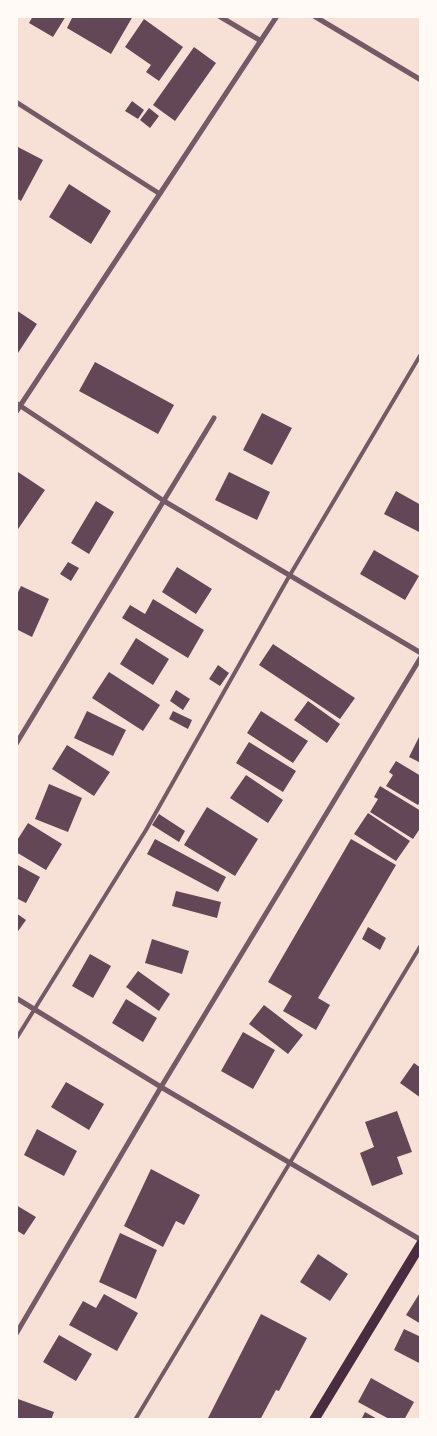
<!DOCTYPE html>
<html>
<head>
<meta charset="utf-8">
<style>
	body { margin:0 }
	#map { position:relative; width:437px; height:1436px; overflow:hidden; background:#f7e1d7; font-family:"IBM Plex Sans",sans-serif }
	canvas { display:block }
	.frame { position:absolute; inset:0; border:18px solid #fffaf5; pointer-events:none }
</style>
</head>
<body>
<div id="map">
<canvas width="437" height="1436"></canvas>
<div class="frame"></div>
</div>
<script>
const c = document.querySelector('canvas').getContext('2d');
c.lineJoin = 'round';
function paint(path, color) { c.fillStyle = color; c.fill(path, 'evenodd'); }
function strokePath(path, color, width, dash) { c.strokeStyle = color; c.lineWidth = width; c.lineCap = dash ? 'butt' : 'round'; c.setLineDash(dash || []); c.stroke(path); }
paint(new Path2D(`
	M33,16H66L53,37L29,23Z
	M73,16H133L111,54L67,28Z
	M144,19L183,47L159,81L146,72L151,65L125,47Z
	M194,47L216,63L175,121L153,105Z
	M132,101L144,110L138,119L125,111Z
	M149,108L159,116L150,128L140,120Z
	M16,146L43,160L21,201L16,198Z
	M69,184L111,211L91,244L49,217Z
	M16,310L37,324L16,356Z
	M95,362L174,405L158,434L79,391Z
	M262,413L292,428L272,465L243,450Z
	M18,472L45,490L16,532V475Z
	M229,472L270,492L257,520L215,500Z
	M396,491L421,505V533L384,514Z
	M96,501L114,512L89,554L71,543Z
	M374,550L419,576L405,600L360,574Z
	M68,562L79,568L71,581L60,574Z
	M177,567L212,589L196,614L162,592Z
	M21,586L49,599L32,637L16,629V596Z
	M153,599L204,630L188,658L122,618L130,605L145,614Z
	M136,638L169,659L153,685L120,664Z
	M273,644L355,698L340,719L259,665Z
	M218,665L229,673L220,686L209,679Z
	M109,672L160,705L143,731L92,698Z
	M176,690L190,699L183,710L170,701Z
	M308,701L340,724L327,743L294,720Z
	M87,711L126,730L113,756L74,738Z
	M173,711L192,720L188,729L169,719Z
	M261,711L308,741L293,763L247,733Z
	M421,733V763L409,757Z
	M249,742L296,771L283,792L236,763Z
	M67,745L110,772L94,796L52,769Z
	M396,761L421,776V800L418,805L386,786L393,775L389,772Z
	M246,775L283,800L268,823L230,798Z
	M49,784L82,798L68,832L35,819Z
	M380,786L421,811V827L413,839L370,812L378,799L374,797Z
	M207,807L258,839L235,876L184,845Z
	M368,813L410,841L396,861L354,834Z
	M159,814L185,831L179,842L152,825Z
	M28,823L62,844L46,870L16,852V842Z
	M155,839L226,877L218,892L147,854Z
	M351,839L396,865L318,998L330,1005L316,1030L283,1011L292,996L268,982Z
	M16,864L40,877L26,903L16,898Z
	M176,891L221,902L217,918L172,906Z
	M16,913L26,920L16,934Z
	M368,927L386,938L380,950L362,939Z
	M152,939L189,951L182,974L145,963Z
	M90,954L111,966L93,998L72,986Z
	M138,971L170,994L159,1011L126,987Z
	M126,999L157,1018L143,1042L112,1023Z
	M264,1005L303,1035L288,1054L249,1024Z
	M243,1032L275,1050L253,1089L221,1071Z
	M414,1063L421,1068V1098L400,1083Z
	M66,1082L104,1104L89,1130L51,1107Z
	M397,1111L412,1152L397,1157L403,1174L372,1186L360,1153L374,1147L365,1122Z
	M37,1129L77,1151L64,1176L24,1155Z
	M151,1169L200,1195L184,1225L176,1221L163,1247L124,1226Z
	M16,1205L36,1217L24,1235L16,1230Z
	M120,1233L157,1250L136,1299L99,1282Z
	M318,1254L348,1274L330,1301L300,1282Z
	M421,1291V1324L406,1315Z
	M104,1294L138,1313L117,1351L69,1325L83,1301L96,1308Z
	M261,1314L307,1338L279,1391L276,1390L260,1420H207Z
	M404,1329L421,1337V1364L394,1350Z
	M59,1335L92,1354L76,1381L43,1362Z
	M371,1378L414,1402L404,1420H391L358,1402Z
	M18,1399L54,1412L51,1420H16V1403Z
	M365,1412L379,1420H361Z`), '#644757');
strokePath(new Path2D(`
	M16,1039L146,830L287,580L421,354
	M135,1420L421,945`), '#755966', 4);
strokePath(new Path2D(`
	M219,16L261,41
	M314,16L421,80
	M16,102L160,194
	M16,403L164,501L421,653
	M16,412L277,16
	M16,744L214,418
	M16,998L161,1087L421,1240
	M16,1334L161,1087L421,657`), '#755966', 5);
strokePath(new Path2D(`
	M314,1420L421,1244`), '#4a2c40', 10);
</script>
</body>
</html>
